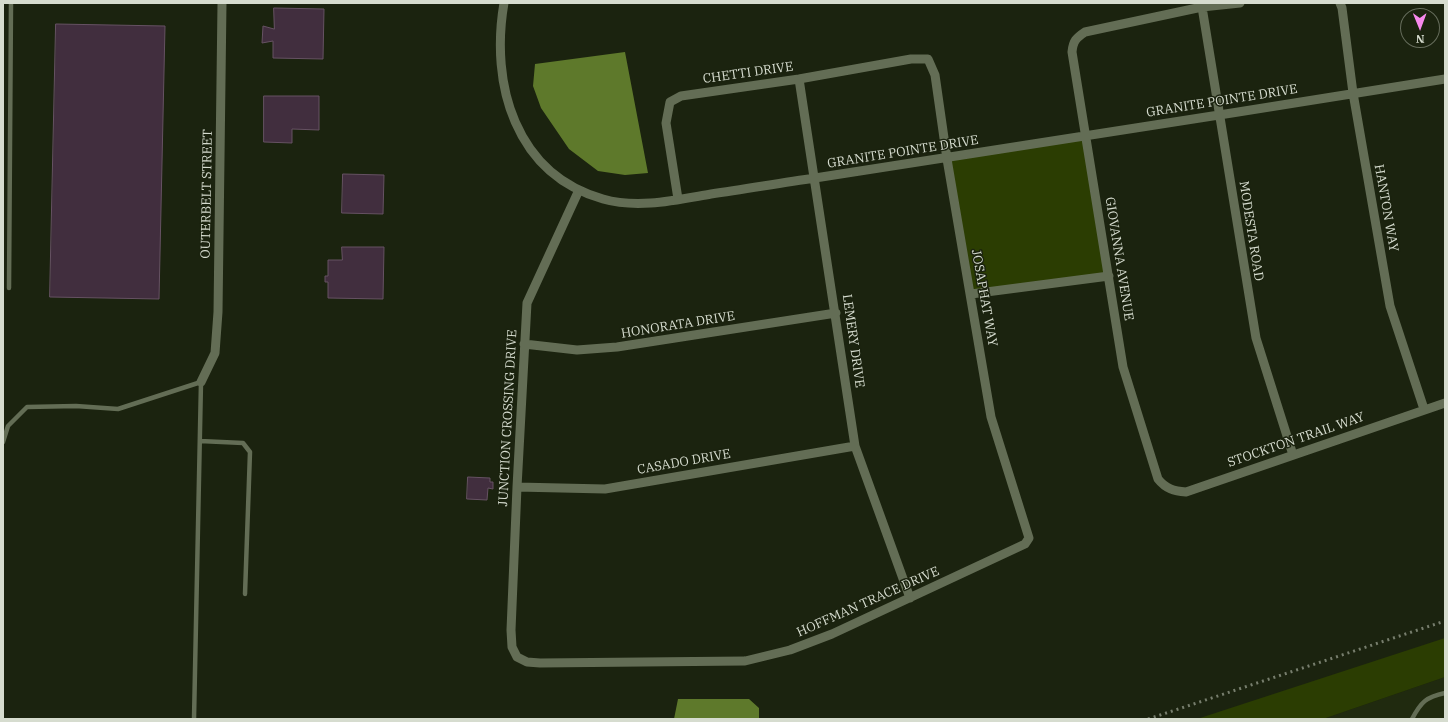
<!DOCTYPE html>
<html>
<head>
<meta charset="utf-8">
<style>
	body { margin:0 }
	#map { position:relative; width:1448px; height:722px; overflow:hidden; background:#1b230f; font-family:"IBM Plex Serif",serif }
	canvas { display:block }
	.frame { position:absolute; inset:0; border:4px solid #d6dccf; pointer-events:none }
	.north { position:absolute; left:1400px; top:8px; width:40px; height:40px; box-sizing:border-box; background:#1b230f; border:1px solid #666d5c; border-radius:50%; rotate:179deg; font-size:11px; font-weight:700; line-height:16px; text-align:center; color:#d6dccf }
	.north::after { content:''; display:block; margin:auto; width:14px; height:18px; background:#f788ec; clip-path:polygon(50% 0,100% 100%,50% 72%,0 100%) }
</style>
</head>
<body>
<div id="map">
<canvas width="1448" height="722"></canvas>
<div class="frame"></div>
<div class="north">N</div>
</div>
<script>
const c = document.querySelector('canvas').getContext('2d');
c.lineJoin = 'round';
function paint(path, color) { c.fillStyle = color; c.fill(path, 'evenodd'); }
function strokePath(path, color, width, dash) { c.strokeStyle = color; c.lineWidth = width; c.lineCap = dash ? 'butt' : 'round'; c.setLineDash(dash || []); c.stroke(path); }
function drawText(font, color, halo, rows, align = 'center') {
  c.font = font + ' "IBM Plex Serif",serif'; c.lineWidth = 3; c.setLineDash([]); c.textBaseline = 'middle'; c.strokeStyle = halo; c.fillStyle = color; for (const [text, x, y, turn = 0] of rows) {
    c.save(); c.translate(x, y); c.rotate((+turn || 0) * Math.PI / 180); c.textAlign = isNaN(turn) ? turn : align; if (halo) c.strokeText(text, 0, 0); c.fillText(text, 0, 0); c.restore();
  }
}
paint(new Path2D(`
	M1445,677V719H1323Z`), '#202a0f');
paint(new Path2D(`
	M1086,136L1109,276L971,294L947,159Z
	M1445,638V677L1323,719H1197Z`), '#2b3d02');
paint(new Path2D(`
	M625,52L648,173L625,175L598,171L569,149L541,108L533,86L535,64Z
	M678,699H749L759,708V719H674Z`), '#5e792b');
const building = new Path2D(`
	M274,8L324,9L323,59L273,58V41L262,43L263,26L274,29Z
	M56,24L165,26L159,299L50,297Z
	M264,96H319V130L292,129V143L264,142Z
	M343,174L384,175L383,214L342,213Z
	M342,247H384L383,299L328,298V282H325V276H328V260H342Z
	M468,477L490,478V482H493V489L488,488L487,500L467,499Z`);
paint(building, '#412e3e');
strokePath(building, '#665263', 1);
strokePath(new Path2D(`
	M9,288L11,3
	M200,441L243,443L250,452L245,594
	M3,442L8,426L27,407L76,406L118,409L201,382L194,719
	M1412,719C1421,702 1426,697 1445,693`), '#636d55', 4.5);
strokePath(new Path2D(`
	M504,3C490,84 515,174 603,199C638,209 676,200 711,194C746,189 780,183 815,178C1025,147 1235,112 1445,79
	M1240,3L1202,7L1085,32C1076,38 1073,41 1072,52L1123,367L1158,479C1166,489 1174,491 1186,492L1445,403
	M1340,3L1342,8L1353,93L1390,306L1424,409
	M1202,7L1256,338L1293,455
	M799,79L855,446L910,598
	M579,190L527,303L517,487L511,630L512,647L517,657L527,662L540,663L745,661L790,650L832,634L1025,544L1029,538L991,417L947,159L935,75L928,59H911L799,79L681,96L670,102L666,123L678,199
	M971,294L1109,276
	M524,344L577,350L617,347L836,313
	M201,382L215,353L218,312L222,3
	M517,487L605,489L855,446`), '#636d55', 9);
strokePath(new Path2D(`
	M1148,719L1445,621`), '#777e6d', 3, [2, 4]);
drawText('13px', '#d6dccf', '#1b230f', [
	["CHETTI DRIVE",748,73,-8],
	["GRANITE POINTE DRIVE",1222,101,-9],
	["GRANITE POINTE DRIVE",903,152,-9],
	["OUTERBELT STREET",207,194,-89],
	["HANTON WAY",1386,208,80],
	["MODESTA ROAD",1251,231,81],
	["GIOVANNA AVENUE",1119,259,81],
	["JOSAPHAT WAY",984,298,80],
	["HONORATA DRIVE",678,325,-9],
	["LEMERY DRIVE",853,341,82],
	["JUNCTION CROSSING DRIVE",508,418,-87],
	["STOCKTON TRAIL WAY",1296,440,-19],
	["CASADO DRIVE",684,462,-10],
	["HOFFMAN TRACE DRIVE",868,602,-24]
]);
</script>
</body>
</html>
